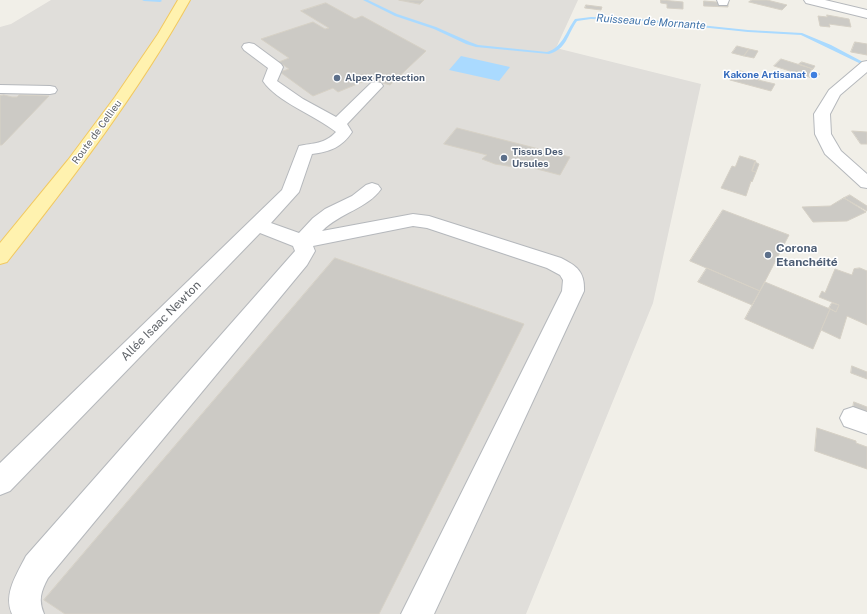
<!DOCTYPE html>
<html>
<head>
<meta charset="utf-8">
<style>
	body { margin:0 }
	canvas { display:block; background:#f1efe8 }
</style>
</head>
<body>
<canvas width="867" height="614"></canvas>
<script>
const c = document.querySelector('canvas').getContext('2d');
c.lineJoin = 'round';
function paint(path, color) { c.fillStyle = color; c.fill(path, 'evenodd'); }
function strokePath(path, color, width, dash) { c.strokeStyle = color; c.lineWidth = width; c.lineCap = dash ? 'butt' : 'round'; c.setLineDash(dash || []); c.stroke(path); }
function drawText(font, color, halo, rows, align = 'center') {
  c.font = font + ' "Public Sans",sans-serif'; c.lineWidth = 3; c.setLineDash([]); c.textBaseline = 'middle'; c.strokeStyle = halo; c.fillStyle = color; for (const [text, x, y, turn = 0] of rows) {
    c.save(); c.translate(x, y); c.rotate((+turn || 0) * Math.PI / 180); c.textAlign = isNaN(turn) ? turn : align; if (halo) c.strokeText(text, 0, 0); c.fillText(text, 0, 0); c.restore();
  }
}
paint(new Path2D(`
	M51,0H578L556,48L701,84L653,303L526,614H0V27L11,24Z`), '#e0deda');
paint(new Path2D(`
	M461,56L510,67L499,81L449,70Z`), '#aadaff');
paint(new Path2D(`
	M142,0H161L162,1L160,2L144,1Z
	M363,0H368L397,14L436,27L470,42L478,45L547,52C563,47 566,31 575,19L591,17L642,19L748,30L802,33L831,45L863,62L859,63L801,35L748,32L642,21L591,19L577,21C567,35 567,49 549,54L476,47L466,44L434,29L395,16Z`), '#aadaff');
const building = new Path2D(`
	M399,0H424L420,4Z
	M661,0L683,2V9L667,8V4L661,3Z
	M752,0H767L787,5L782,10L749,2Z
	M704,1L728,3V7L704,6Z
	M326,3L355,19L362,16L426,51L390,85L369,79L338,92L333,88L313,96L280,72L289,69L279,62L289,58L261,39L313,22L325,29L329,28L301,11Z
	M586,5L602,7L601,10L585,8Z
	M827,15L849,19L851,27L829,24L830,27L820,26L818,16L827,17Z
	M855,42L867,44V55L851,52Z
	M737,46L749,49L744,56L732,53Z
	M749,49L758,51L754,58L744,56Z
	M781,59L813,69L810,71L820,74L815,79L774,66Z
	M802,62L815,66L813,69L799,64Z
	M737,70L760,76L758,80L775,84L771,91L730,80Z
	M4,95L12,97H17L19,95L49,96L2,145H0V96Z
	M457,128L570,157L560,175L514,163V167L495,164L482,159L487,155L444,144Z
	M852,131L867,132V144H861Z
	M740,156L756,161L752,171L756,172L752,182L751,181L746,196L721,188L732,166L735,167Z
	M755,162L759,164L756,172L752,171Z
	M850,195L867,206V211L844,198Z
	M844,198L866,212L847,221L813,222L802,207L830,206Z
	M723,210L789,235L760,291L690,261Z
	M335,258L524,324L379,614H65L44,600Z
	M707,268L760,291L752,305L698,282Z
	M860,268L867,271V325L847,316L840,339L821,330L830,309L836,312L839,305L819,297L822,291L825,293L835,269L852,275L854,269Z
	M765,282L830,309L813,349L745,319Z
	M832,303L839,305L836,312L829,308Z
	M852,366L867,372V379L851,373Z
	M854,402L867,407V419L852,413Z
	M817,428L856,441V443L867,447V469L815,451Z`);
paint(building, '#cccac5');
strokePath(building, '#d6d1c6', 1);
const minor = new Path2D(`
	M717,0H729L727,5H719Z
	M804,0H825L867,10V18L806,3Z
	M249,43L254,44L281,64L283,67L277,81L303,99L336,117L371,83L376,82L381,83L383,86L347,124L352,132C342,147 330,152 312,154L299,192L271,223L299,233L313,218L325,209L352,196L366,185L372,183L378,185L381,189C368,208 340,213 322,231L413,214L429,216L561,258C577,266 585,272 584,291L434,614H401L562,291L563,280L560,275L547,268L427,228L413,226L313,246L315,251L307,265L48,578C41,591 38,600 44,614H12C3,594 17,574 26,556L295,251L293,246L260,233L10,491L0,495V463L282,190L299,146C313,143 325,144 336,132C316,116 276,101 263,81L268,68L244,50L242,47L244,44Z
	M867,61V72L840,95L830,114L831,134L841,151L867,174V188L861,187L825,154L815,134L814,114L829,90L862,62Z
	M0,85L50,86L55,87L57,90L55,93L50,94L0,93Z
	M853,407L867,412V434L844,426L840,418L844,410Z`);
const major = new Path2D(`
	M178,0H190C138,93 73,178 7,262L0,264V243L68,160L115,97L158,34Z`);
strokePath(minor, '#b5b8bc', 2);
strokePath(major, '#f2c960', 2);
paint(minor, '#fff');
paint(major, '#fff2af');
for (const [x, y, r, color] of [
	[814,75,4,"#3f7fe0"],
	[337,78,4,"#5c6f8a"],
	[504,158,4,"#5c6f8a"],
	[768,255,4,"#5c6f8a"]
]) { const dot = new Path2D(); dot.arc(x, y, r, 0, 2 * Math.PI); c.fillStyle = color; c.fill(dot); strokePath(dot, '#fff', 1.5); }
drawText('bold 10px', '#366cbe', '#fff', [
	["Kakone Artisanat",806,75]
], 'right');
drawText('bold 10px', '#4e5e75', '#fff', [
	["Alpex Protection",345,78],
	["Tissus Des",512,152],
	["Ursules",512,164]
], 'left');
drawText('10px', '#5f6368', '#fff', [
	["Route de Cellieu",97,132,-54]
]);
drawText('italic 11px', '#4174aa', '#fff', [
	["Ruisseau de Mornante",651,22,4]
]);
drawText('bold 12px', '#4e5e75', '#fff', [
	["Corona",776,248],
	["Etanchéité",776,262]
], 'left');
drawText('12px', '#5f6368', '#fff', [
	["Allée Isaac Newton",161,321,-45]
]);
</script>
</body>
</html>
